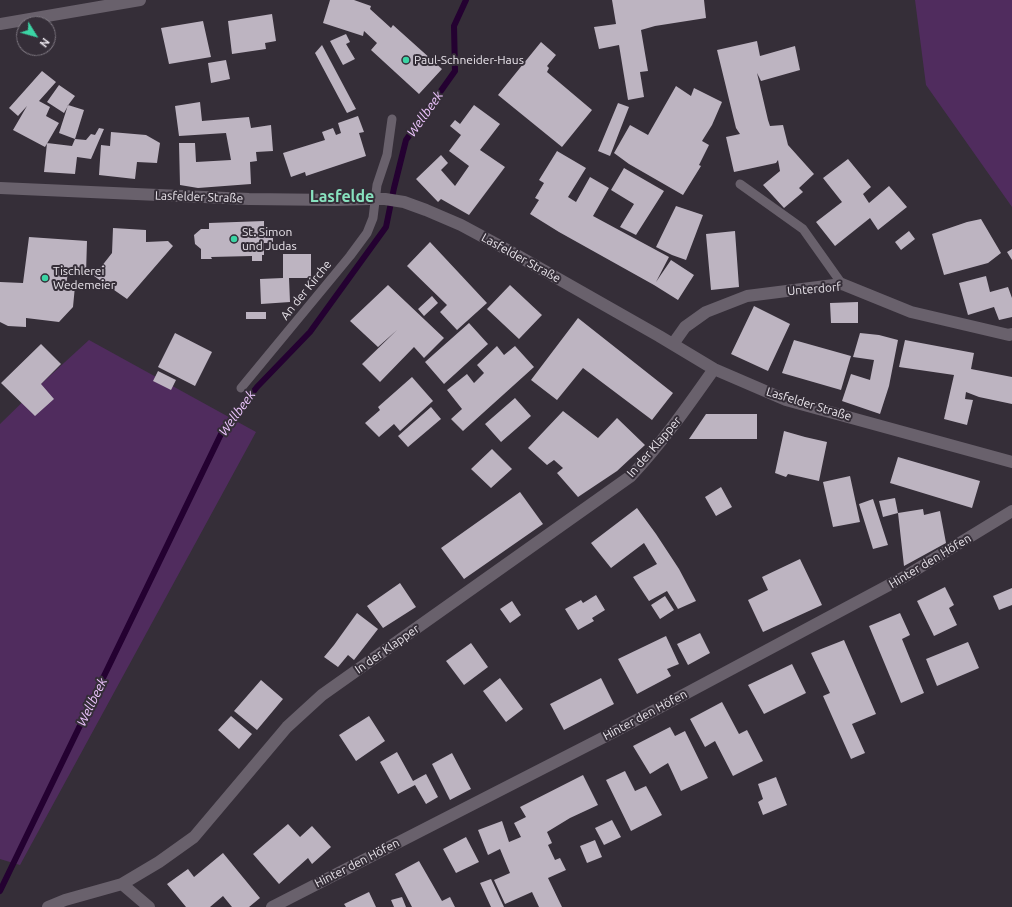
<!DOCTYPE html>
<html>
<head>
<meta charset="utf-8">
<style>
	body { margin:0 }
	#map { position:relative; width:1012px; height:907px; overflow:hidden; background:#352e38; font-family:Ubuntu,sans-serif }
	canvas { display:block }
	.north { position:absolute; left:16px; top:16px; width:40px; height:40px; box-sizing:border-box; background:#352e38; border:1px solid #7d7780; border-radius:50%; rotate:127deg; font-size:11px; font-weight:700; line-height:16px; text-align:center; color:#e9e4eb }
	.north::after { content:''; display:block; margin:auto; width:14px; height:18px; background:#3bd4a4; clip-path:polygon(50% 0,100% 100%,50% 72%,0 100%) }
</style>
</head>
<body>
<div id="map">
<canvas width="1012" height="907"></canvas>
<div class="north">N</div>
</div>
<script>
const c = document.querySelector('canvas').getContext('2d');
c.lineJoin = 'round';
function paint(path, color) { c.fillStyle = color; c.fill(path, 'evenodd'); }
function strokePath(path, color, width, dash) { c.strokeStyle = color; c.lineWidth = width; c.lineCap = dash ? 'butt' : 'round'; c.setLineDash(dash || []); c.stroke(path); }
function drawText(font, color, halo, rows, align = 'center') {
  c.font = font + ' Ubuntu,sans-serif'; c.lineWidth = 4; c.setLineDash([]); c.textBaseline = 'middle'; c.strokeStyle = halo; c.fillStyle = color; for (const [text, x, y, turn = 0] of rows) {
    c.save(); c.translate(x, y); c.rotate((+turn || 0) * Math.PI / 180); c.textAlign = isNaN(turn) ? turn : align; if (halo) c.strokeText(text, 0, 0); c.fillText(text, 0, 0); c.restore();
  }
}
paint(new Path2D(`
	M915,0H1012V207L926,85Z
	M89,340L256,432L20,865L0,859V424L41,384Z`), '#502c5e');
strokePath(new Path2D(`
	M0,891L223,430L257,387L310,332L386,227L394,188L406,140L455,71L454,26L466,0`), '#240131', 6);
paint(new Path2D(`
	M330,0H354L371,6L370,9L391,28L393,25L442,69L419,94L371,50L377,43L364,31L363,36L323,23Z
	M612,0H651L653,11L651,0H704L706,18L655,26L641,30L648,71L640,72L644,97L628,100L619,45L599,49L594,27L616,24Z
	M272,14L276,41L265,43L266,49L232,54L228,21Z
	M203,21L211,57L169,64L161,28Z
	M346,34L350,42L346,44L355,59L343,65L330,41Z
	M757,41L760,56L795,46L800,70L761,81L757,73L768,120L770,126L783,125L788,145L814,174L799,188L803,192L784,208L763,185L780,171L778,160L776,163L734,172L726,137L740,134L736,128L717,50Z
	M541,42L556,55L547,66L549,68L547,72L592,110L562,147L498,95Z
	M322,45L356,109L347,113L315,53Z
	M226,60L230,79L211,83L208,63Z
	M42,71L56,82L39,101L50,107L46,116L59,123L45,147L13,130L27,106L18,116L9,108Z
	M59,85L75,96L69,104L64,113L47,102Z
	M676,86L691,96L694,88L722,102L712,125L702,141L709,145L699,165L701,166L683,195L629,164L614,153L630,125L648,135Z
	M200,102L202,121L249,117L251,128L271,125L273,151L256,152L257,161L250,162L251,184L198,188L180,185L179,143H195L196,162L231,160L226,133L179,136L175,106Z
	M618,103L629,107L610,156L598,151Z
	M68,105L84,110L75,139L59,133Z
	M474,105L500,124L480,150L505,167L469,215L441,199L438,202L416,179L441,155L448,163L441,170L455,186L469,166L449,151L461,135L450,126L455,120L460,124Z
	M358,116L364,132L359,133L366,156L306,176L305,172L291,177L283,153L325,140L322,132L333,128L336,135L341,133L338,123Z
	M99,128L104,129L91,159L77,157L75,174L44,172L47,143L72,146L75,139L86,140L91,134L95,135Z
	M111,132L146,135L160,143L157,163L137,162L135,179L99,175L101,145L110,146Z
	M557,151L586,168L568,197L576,202L590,177L609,188L593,216L669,257L656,282L671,260L694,275L678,300L654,285L559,232L530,214L539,200L535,198L544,183L539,180Z
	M848,159L871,187L863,194L869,203L889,186L907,207L878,230L870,218L835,246L816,222L842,202L823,178Z
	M624,168L664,191L636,235L620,227L634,204L611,190Z
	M676,206L703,215L686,260L672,255L656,247Z
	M981,219L1001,253L988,263L944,275L932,234L967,222Z
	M264,221V234H273V243H264V255H262V261H252V256L211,257L212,259H201V249L195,244L194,235L201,229H209V223Z
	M113,228L146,230V242L168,241L173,246L127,299L94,276L112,253Z
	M735,231L739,287L711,290L706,234Z
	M909,231L915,239L901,250L895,242Z
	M29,237L87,241L86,274L68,272L66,286H75L73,307L59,322L26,318V327L8,326L0,322V282L23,283Z
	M430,242L487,303L457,330L440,312L447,305L407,266Z
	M1012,249V260L1007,252Z
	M283,254H311V278H289L290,302L261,304L260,279L283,278Z
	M986,276L990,292L1008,287L1012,298V317L999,320L994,307L968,315L959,283Z
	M388,285L444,338L424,358L414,347L380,382L362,364L397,330L378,347L350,321Z
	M510,285L542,315L519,339L487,309Z
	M432,296L438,303L424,316L418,309Z
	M858,302V323H831L830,303Z
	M754,306L790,324L768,371L731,354Z
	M246,312H266V319H246Z
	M578,318L673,393L652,420L583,368L557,400L531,380Z
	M469,323L488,344L444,384L425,362Z
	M175,333L212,352L195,386L158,367Z
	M860,333L879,335L898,340L889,386L880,414L842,401L851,374L870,380L874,360L853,357Z
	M794,340L851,356L841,390L782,373Z
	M905,340L974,353L971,369L1012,377V404L979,397L966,392L965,399L973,400L967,425L944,419L954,375L899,367Z
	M41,344L61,364L41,384L54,399L35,416L1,383Z
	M497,346L504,355L515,346L534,367L463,431L451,419L462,409L447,390L467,374L474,383L484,373L477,365Z
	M158,371L176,380L171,390L153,381Z
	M412,377L433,401L400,431L394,424L379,437L365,423L380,410L378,407Z
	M515,398L531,416L501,442L485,424Z
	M431,407L441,419L408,447L398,436Z
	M563,411L598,438L617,418L645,445L617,471L578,497L557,473L563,468L554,460L547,465L528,448Z
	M706,414H757V439H689Z
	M784,431L805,437L827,442L819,481L788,474L786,477L775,473Z
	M492,449L512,469L491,488L471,469Z
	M898,457L980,481L972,508L890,483Z
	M850,476L860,522L833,527L823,482Z
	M721,487L732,507L716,516L705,497Z
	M520,492L543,524L464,579L441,548Z
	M895,498L898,513L883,517L879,501Z
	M873,499L888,545L873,549L859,504Z
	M637,508L656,534L679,569L696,601L678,609L667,591L649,601L633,577L657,564L644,543L611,568L591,543Z
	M923,509L924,515L940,511L946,543L904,566L898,513Z
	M800,559L822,605L763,632L748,600L768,590L762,577Z
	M400,583L416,607L383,628L367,606Z
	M945,587L954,605L949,608L957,625L934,636L917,601Z
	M1012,588V605L999,610L993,596Z
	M596,595L605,610L592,618L594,621L578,630L565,609L581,600L583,603Z
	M665,596L674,610L660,619L651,605Z
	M512,601L521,615L510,623L500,609Z
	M357,613L378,629L354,660L348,655L338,667L324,657L334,645Z
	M900,613L910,635L902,639L924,693L901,703L869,626Z
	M700,633L710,653L688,665L677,644Z
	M666,636L679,664L667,669L671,676L637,694L618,659Z
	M844,640L876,714L852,724L865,753L851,759L823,696L830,693L811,653Z
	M968,642L979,668L937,686L926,659Z
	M471,643L488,667L464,685L446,661Z
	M792,664L806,693L764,714L748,685Z
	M500,678L523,709L506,722L483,691Z
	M601,678L614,704L564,730L550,704Z
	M261,680L283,699L257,730L234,711Z
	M722,702L739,734L747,730L763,761L733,776L715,741L705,747L690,719Z
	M231,716L252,734L239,749L218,730Z
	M369,716L385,741L356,761L339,735Z
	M670,727L675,736L685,731L708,778L681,791L668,763L650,774L633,746Z
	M397,752L413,781L426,774L438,797L426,804L415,785L398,794L380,762Z
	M452,753L471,789L450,800L432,764Z
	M625,771L635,791L646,786L662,815L631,831L606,780Z
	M583,775L598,805L570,818L547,832L552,843L548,845L555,860L560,858L566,870L548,878L562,907H539L532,892L505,904L494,880L510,873L500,849L488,855L478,830L502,821L509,842L521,837L514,823L526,817L520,807Z
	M776,777L787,805L763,815L758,802L763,799L758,784Z
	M612,820L621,837L604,845L595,828Z
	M288,824L300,837L312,826L331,847L312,864L308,858L279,884L253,854Z
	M466,837L479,862L456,873L443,849Z
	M595,840L602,857L587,863L580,846Z
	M223,853L260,898L249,907H232L223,896L210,907H186L167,884L188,869L194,877Z
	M419,861L442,901L450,897L455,907H412L395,874Z
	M491,879L504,907H491L480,883Z
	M369,892L376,907H346L344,904Z
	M402,897L406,907H394L391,900Z`), '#bdb4c1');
strokePath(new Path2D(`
	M740,184L803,229L842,284
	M241,388L350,256L367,233L373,218L377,185L387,155L392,119`), '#69616c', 9);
strokePath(new Path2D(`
	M0,24L140,0
	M0,188L249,199L335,200L370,199H385L404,202L426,210L461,225L513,253L659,336L714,369L786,400L1012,462
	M673,344L685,327L706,312L747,296L842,284L911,312L1009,335L1012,334
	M122,884L149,907
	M48,907L65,900L122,884L159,862L194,837L287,727L322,695L631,476C662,443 688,406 714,369
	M272,907L612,733L904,577L1012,511`), '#69616c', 12);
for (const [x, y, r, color] of [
	[406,60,4,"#3bd4a4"],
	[234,239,4,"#3bd4a4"],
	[45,278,4,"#3bd4a4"]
]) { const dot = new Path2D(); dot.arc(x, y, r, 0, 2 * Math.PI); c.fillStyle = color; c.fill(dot); strokePath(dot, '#352e38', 1.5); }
drawText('12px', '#e9e4eb', '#352e38', [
	["Paul-Schneider-Haus",414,60],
	["St. Simon",242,232],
	["und Judas",242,246],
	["Tischlerei",53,271],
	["Wedemeier",53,285]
], 'left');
drawText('12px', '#e9e4eb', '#352e38', [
	["Lasfelder Straße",199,197,2],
	["Lasfelder Straße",521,258,29],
	["Unterdorf",814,289,-5],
	["An der Kirche",306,290,-51],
	["Lasfelder Straße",809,404,17],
	["In der Klapper",654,447,-49],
	["Hinter den Höfen",930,561,-31],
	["In der Klapper",387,649,-35],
	["Hinter den Höfen",645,715,-28],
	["Hinter den Höfen",357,863,-27]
]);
drawText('italic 13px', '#edc5fe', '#352e38', [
	["Wellbeek",425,114,-55],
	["Wellbeek",237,413,-54],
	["Wellbeek",92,702,-64]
]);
drawText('bold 16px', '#88e2bf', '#352e38', [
	["Lasfelde",342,197]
]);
</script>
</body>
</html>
